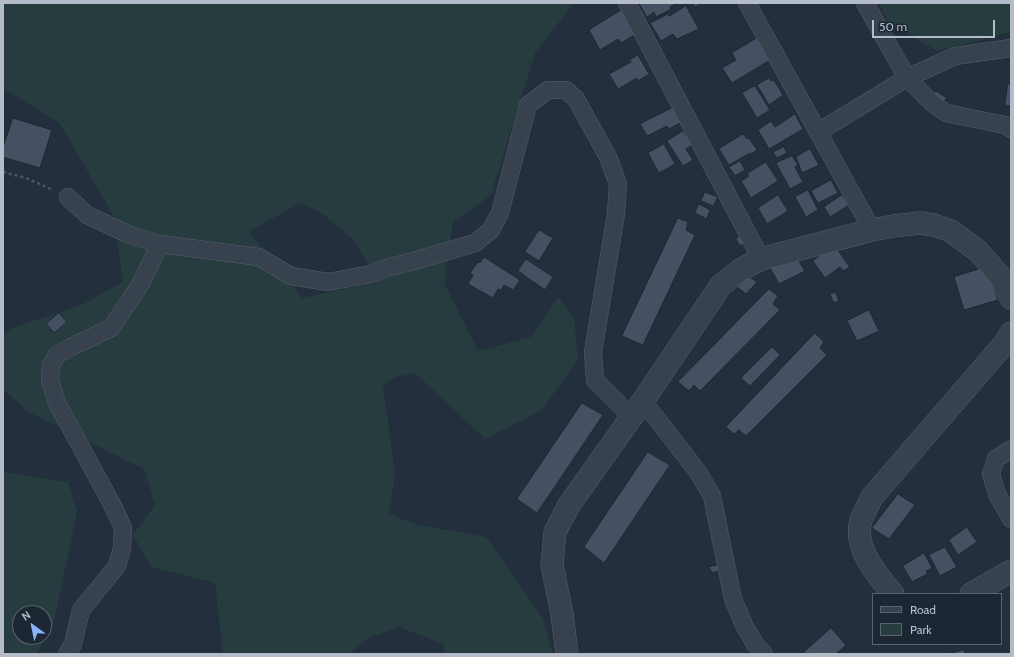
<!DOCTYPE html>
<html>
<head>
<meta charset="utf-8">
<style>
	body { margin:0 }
	#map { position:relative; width:1014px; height:657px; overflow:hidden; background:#242f3e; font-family:Cabin,sans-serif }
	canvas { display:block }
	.frame { position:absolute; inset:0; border:4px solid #b4bcc9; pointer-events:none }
	.legend { position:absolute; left:872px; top:593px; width:130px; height:52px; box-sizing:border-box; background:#1d2633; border:1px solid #59626f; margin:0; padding:5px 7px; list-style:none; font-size:12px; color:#b4bcc9 }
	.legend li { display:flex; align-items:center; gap:8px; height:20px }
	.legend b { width:20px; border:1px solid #59626f }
	.north { position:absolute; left:12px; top:605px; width:40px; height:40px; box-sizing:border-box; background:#1d2633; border:1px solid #59626f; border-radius:50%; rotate:327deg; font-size:11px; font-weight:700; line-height:16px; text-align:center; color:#b4bcc9 }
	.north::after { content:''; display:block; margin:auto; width:14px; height:18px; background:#8ab4f8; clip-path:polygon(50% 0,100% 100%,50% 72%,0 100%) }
	.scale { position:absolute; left:872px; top:20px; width:123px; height:18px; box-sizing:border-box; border:2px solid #b4bcc9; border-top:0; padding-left:5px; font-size:12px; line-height:14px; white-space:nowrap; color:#b4bcc9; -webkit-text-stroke:3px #1d2633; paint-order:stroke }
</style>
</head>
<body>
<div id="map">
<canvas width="1014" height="657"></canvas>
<div class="frame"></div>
<ul class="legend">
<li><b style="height:5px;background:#38414e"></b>Road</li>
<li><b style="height:11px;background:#263c3f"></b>Park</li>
</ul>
<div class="north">N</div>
<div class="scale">50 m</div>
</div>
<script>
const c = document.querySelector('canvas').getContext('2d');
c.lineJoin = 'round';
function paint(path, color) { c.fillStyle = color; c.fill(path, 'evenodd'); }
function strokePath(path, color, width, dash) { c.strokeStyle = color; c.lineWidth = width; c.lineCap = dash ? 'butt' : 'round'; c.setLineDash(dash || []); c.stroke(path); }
paint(new Path2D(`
	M3,3H574L535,53L491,195L453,222L444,283L478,351L531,337L558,297L574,317L578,359L542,410L485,439L415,373L395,377L383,385L395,475L389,514L418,525L486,537L542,617L553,654H445L443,644L399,627L366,639L349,654H223L215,583L151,567L133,535L155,505L144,469L27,411L3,389V336L12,328L81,305L123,282L114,216L59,123L3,88ZM301,203L324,215L355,241L377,282L302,298L249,231Z
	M879,3H1011V32L937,51L888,22Z
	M3,472L68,482L77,512L53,626L36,654H3ZM20,613H44V637H20Z`), '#263c3f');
const building = new Path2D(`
	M639,3H677L670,7L671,9L656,17L654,12L647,17Z
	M693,3H702L695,7Z
	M686,6L699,29L677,39L673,34L661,41L650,23L668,14L669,16Z
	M623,9L638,33L621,43L618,39L600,50L589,30Z
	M757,38L770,60L732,83L722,68L736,60L732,53Z
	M638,55L649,74L638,81L637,78L618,89L609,74L631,62L630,60Z
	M769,78L771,81L774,80L783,95L769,105L757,85Z
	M1008,84H1011V106L1005,105Z
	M755,86L770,110L757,118L742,93Z
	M936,91L947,98L942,104L932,97Z
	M674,107L682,122L669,129L667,126L647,136L640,124Z
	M795,114L803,129L769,149L758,130L771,121L775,127Z
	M13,118L52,130L40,168L3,157V148Z
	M683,131L693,145L686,149L693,160L683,166L667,141Z
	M743,134L747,139L749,138L757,150L751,154L750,153L729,165L719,149Z
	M664,144L675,164L659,173L648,153Z
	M784,147L787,153L777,158L773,152Z
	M810,149L819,165L802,173L796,157Z
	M792,156L798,165L795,167L803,182L790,189L776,163Z
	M740,161L745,170L735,176L729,167Z
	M766,162L778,181L751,198L741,181L749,176L747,174Z
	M831,180L838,193L818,203L811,191Z
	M808,190L818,210L806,217L795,197Z
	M705,192L718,197L713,206L701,201Z
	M778,195L788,211L767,224L758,208Z
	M842,195L849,205L830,217L824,207Z
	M699,204L710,210L707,219L695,213Z
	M678,218L688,222L686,230L695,235L643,345L622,336Z
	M539,230L553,238L539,261L525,252Z
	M741,235L746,242L740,246L736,239Z
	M834,245L850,267L843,271L840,267L825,278L813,261Z
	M794,253L805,271L779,284L769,266Z
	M484,257L520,280L513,290L504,285L501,290L498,289L493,298L468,284L473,275L470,273L477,263L481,262Z
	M526,259L553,277L545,290L518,271Z
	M986,267L998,300L964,310L954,277Z
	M748,276L757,282L746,294L737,287Z
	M769,289L778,296L773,304L780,310L700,391L694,385L689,391L678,382Z
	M835,292L839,301L834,303L830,295Z
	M869,310L879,331L857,341L847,321Z
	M59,313L67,322L54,333L46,324Z
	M815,333L824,342L820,348L827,355L746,436L739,430L734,434L726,427Z
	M772,347L780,355L750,386L741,378Z
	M582,403L603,415L537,513L517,499Z
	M648,452L670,465L604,563L584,547Z
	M898,494L915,505L889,539L872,528Z
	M967,527L977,542L958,555L949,540Z
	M945,547L957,567L940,576L929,555Z
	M924,553L932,568L926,571L927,574L912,582L903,566Z
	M723,564L724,569L712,573L709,567Z
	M831,628L846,645L836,654H802Z
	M964,650L965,654H947Z`);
paint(building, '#455162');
strokePath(building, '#1f2835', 1);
const minor = new Path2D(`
	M627,3L761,259
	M747,3L872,230
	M865,3L907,78L932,103L946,113L1005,125L1011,129
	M818,132L907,78L955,56L1011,48
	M68,197L87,215L130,235L160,244L259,257L291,276L328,282L371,274L386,268L410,262L475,243L491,230L500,213L528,105L548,90H566L576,99L608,157L618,184L616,214L593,352L595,380L632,417
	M643,401L698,472L712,496L733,599L744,625L755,644L764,654
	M1011,449L996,459L991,474L997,494L1011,519
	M67,654L73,644L81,610L117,566L122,548L123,528L114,508L57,403L50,380L51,365L57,355L71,347L111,328L140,285L160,244`);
const tertiary = new Path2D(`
	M893,594C876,574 853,547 861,520C864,512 869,504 872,497L1005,343L1011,333
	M971,594L1011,571
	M567,654L562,614L552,565L555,532L569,505L643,401L721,285L740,270L761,259L872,230L893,226L920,223L934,225L951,231L978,251L1000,276L1011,298`);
strokePath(minor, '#565f6c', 18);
strokePath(tertiary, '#565f6c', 23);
strokePath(new Path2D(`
	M3,172L26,178L53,190`), '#44595c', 2.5, [3, 3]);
strokePath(minor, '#38414e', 17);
strokePath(tertiary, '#38414e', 22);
</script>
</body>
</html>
